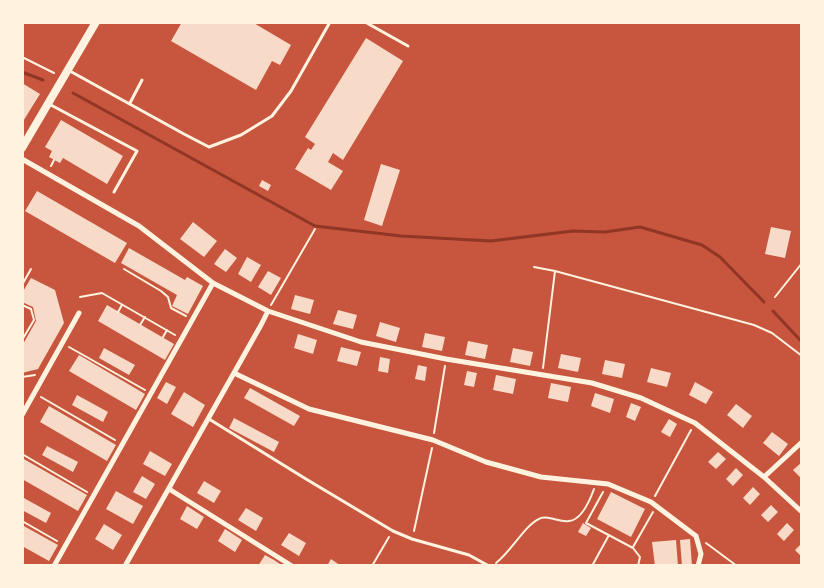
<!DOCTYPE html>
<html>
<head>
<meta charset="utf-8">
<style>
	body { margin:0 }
	#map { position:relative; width:824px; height:588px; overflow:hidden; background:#c8553d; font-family:"Playfair Display",serif }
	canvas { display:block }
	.frame { position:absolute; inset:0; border:24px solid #fff3e0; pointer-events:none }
</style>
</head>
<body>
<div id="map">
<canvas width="824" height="588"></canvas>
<div class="frame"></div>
</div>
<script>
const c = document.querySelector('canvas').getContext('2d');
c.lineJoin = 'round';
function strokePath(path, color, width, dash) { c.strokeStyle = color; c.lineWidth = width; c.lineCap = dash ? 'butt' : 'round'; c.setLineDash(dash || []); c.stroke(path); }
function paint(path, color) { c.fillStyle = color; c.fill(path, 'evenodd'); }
strokePath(new Path2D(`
	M22,72L43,80
	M73,93L315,226L401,236L491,241L573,231L605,232L640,227L702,245L720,257L764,302
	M773,311L802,342`), '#8f3625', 3);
paint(new Path2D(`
	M182,22H252L291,45L280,65L272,61L256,90L171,41Z
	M366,38L403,61L343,160L333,153L328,162L343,171L331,190L295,169L308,148L311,150L315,144L305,137Z
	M22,83L40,94L22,123Z
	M61,120L123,156L107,184L63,158L60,163L49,157L52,151L45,147Z
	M381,164L400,170L382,226L364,220Z
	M262,180L271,185L268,191L259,186Z
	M37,191L127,243L115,263L25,211Z
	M193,222L217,241L204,257L180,239Z
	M771,227L791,231L785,258L765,254Z
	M129,248L185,280L187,277L203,286L188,314L172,306L177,295L121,263Z
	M225,249L237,258L226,272L214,264Z
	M247,257L261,265L251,282L238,274Z
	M268,271L281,278L271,295L258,287Z
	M31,278L55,290L64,323L38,369L22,373V346L36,321L33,307L22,302V293Z
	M295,295L314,300L310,314L291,309Z
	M107,305L174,344L165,360L98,321Z
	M338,310L357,315L353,329L333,324Z
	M380,322L400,328L396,342L376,336Z
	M425,333L445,337L442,351L422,347Z
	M298,334L317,340L313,354L294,348Z
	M468,341L488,345L485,359L465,355Z
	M341,347L361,352L357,366L337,361Z
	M104,348L135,365L129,375L99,358Z
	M513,348L533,352L530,366L510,362Z
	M561,354L581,358L578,372L558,368Z
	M79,355L145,394L136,410L69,371Z
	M380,357L390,359L388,373L378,371Z
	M605,360L625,364L622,378L602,374Z
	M418,365L427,367L425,381L415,379Z
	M651,368L671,373L667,387L647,382Z
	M467,371L477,373L474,387L464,385Z
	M496,375L516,379L513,394L493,390Z
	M166,382L176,387L167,404L157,398Z
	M695,382L713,392L706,404L689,395Z
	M551,383L571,387L568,402L548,398Z
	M250,388L300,416L294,426L244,398Z
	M184,392L205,405L193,427L171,414Z
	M595,393L614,399L610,413L591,406Z
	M77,395L108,412L103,422L72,405Z
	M631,403L641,407L635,421L626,417Z
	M736,404L752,416L743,428L727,415Z
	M49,406L116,445L107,461L40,422Z
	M234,418L279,442L274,452L229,428Z
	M669,419L677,424L670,437L661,432Z
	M772,432L788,444L779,456L763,443Z
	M47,446L78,462L73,472L42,455Z
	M150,451L172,464L165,476L143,464Z
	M718,452L726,459L716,469L708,462Z
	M22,458L87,495L78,511L22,479Z
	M802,462V479L793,470Z
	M736,468L743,475L733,486L726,479Z
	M142,476L155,484L146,499L133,492Z
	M204,481L221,491L214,503L197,493Z
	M753,487L760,494L750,505L743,498Z
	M116,491L143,506L133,524L106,509Z
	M611,492L645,509L631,537L597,519Z
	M22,497L51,513L46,523L22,510Z
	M771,505L778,512L768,522L761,515Z
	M187,506L204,517L197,529L180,519Z
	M246,508L263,518L256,531L238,520Z
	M583,523L591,528L586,536L578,532Z
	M787,523L794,530L784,541L777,534Z
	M104,524L122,535L113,550L95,539Z
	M22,525L58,545L49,561L22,546Z
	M225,529L242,540L235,552L218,541Z
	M289,533L306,543L299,556L281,545Z
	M690,539L692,566H682L680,540Z
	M676,540L678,566H655L652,542Z
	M802,543V557L795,550Z
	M265,555L274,560L283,566H258Z
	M331,559L341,566H327Z`), '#f7dbc8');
strokePath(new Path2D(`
	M22,57L54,73
	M51,166L54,160
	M534,267L555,271L754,325L772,333L802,356
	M124,269L161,291L168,297L171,308L186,316
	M22,285L31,269
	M80,297L102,293L175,335
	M775,297L802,263
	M22,305L31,309L34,320L22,340
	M271,305L315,229
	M118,312L122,305
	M140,325L145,317
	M163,337L167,330
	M69,347L145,390
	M543,368L555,271
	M22,377L35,375
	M41,397L115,440
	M434,433L445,366
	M22,454L87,492
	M603,492L586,523L633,548L640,557L638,566
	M655,496L691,430
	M22,521L57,541
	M414,531L432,448
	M706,543L737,566
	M633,547L653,512
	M496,563C511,552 525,525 539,519C543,516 549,518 554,519C558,520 564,522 569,521C582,520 590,500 594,489
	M372,566L389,537
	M592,566L609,535`), '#fff3e0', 2);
strokePath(new Path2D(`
	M365,22L408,46
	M68,70L184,134L209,147L241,135L272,116L291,91L330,22
	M130,103L142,80
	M49,104L137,151L114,192
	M209,419L306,479L393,531L412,539L469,555L489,566`), '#fff3e0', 3);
strokePath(new Path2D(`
	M22,159L139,226L213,283L268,311L361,342L446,359L592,383L641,398L695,423L764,477L802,512
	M234,373L309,409L433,440L486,462L541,477L608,484L651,502L696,536L701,554L698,566
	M22,415L79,313
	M764,477L802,442
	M169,489L292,566
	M54,566L213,283
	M125,566L261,325L268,311`), '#fff3e0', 5);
strokePath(new Path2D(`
	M22,148L96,22`), '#fff3e0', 8);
</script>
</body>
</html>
